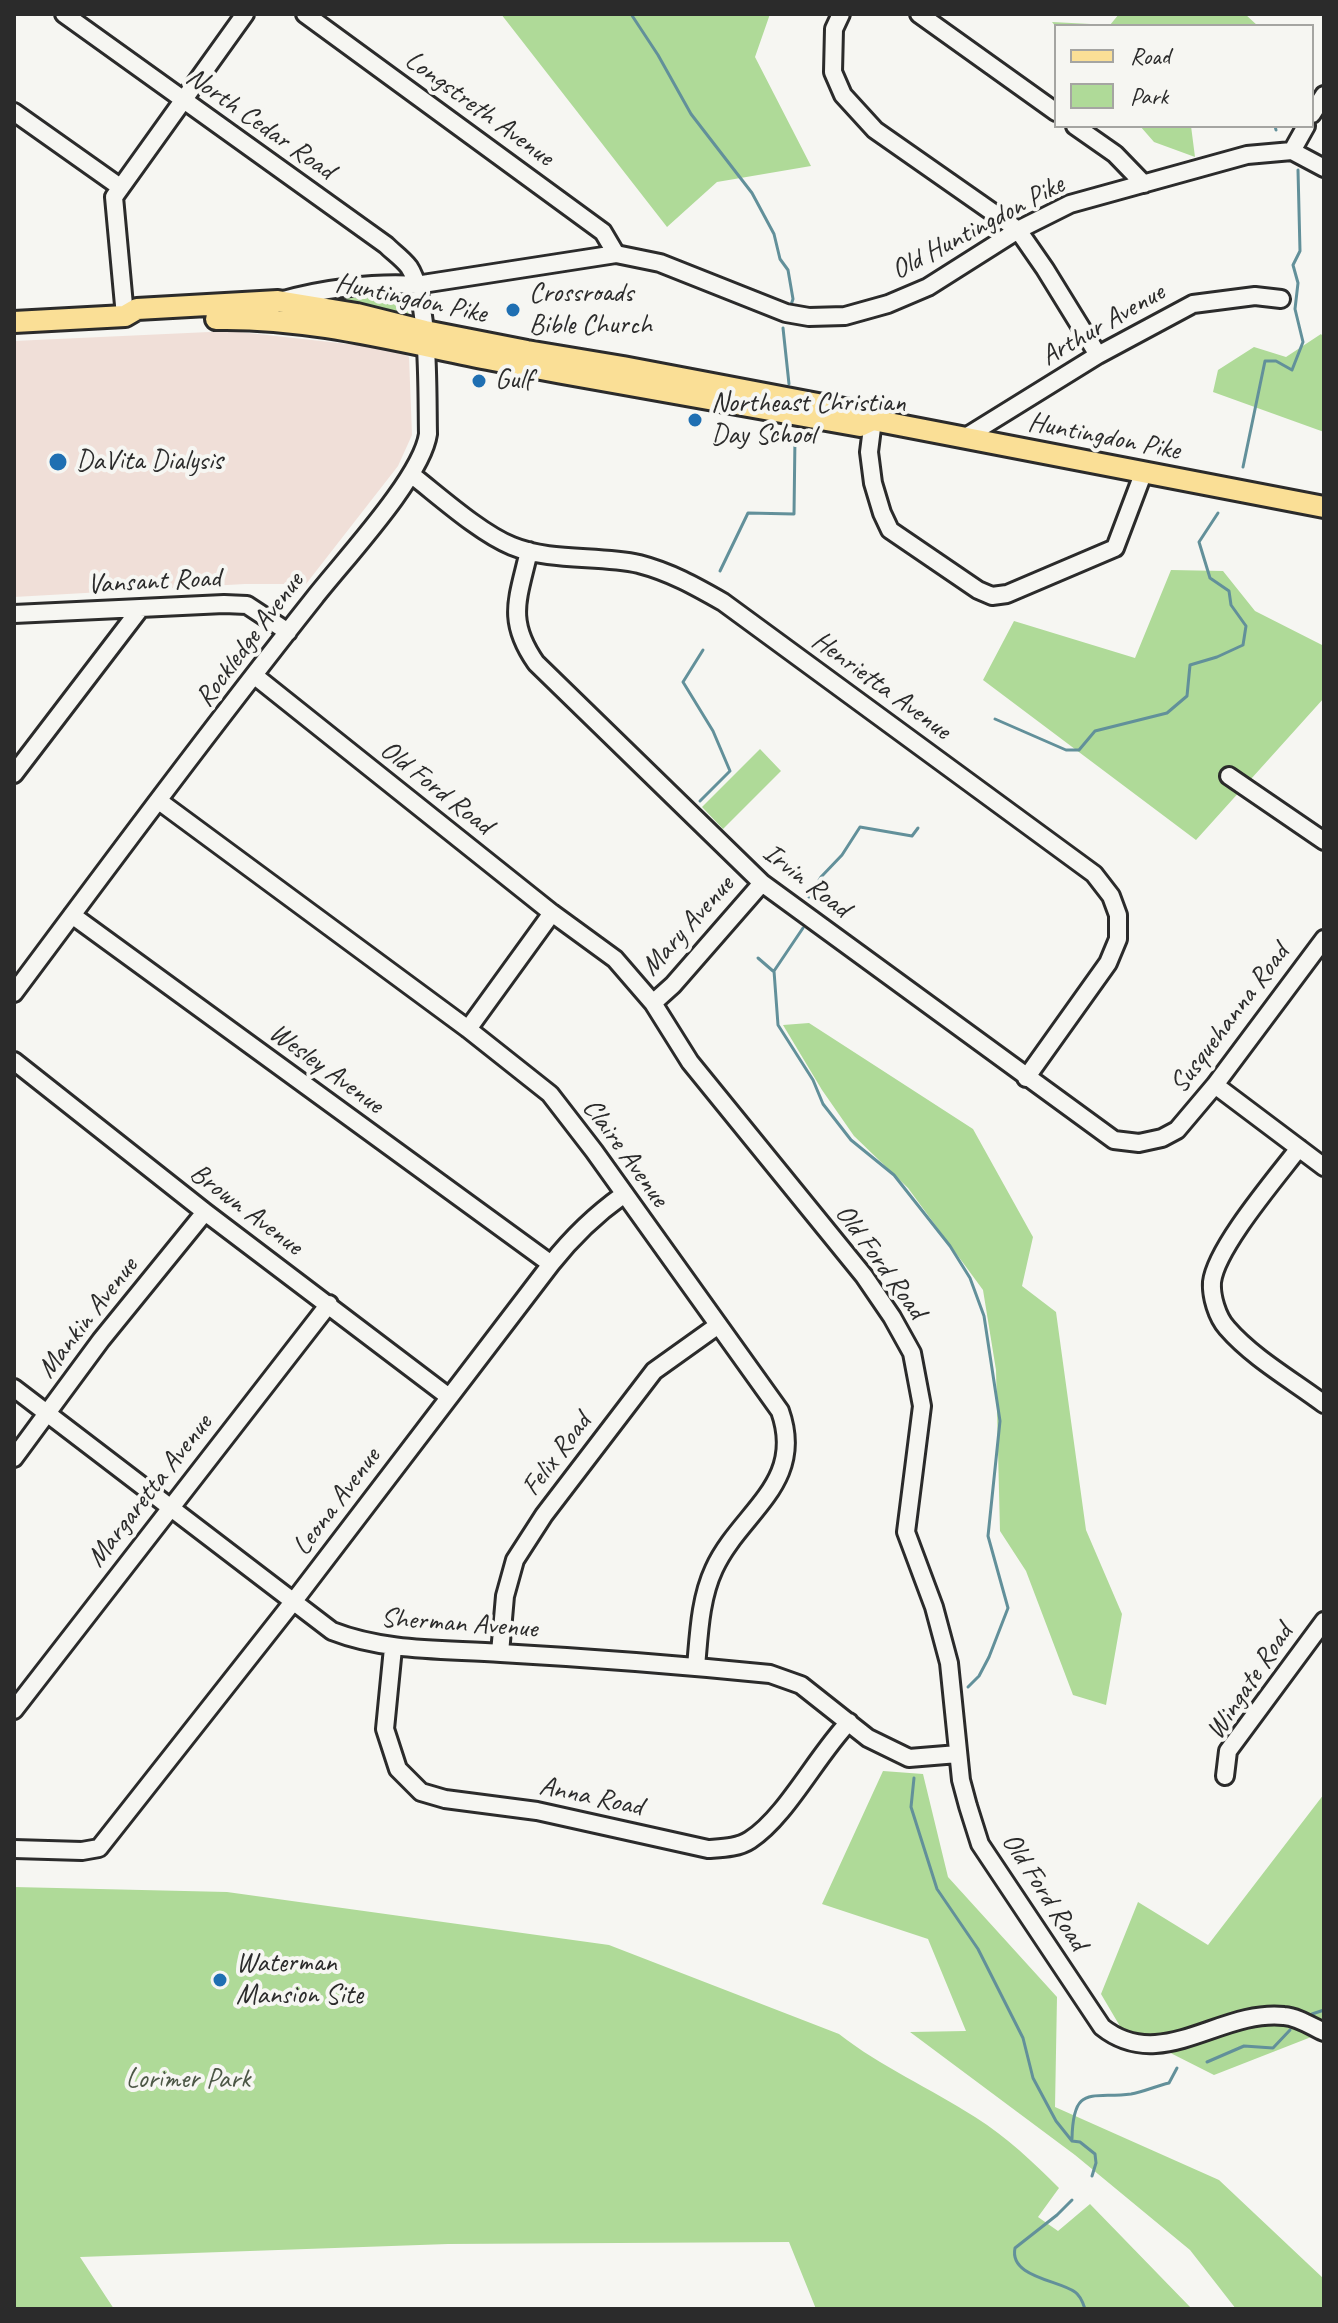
<!DOCTYPE html>
<html>
<head>
<meta charset="utf-8">
<style>
	body { margin:0 }
	#map { position:relative; width:1338px; height:2323px; overflow:hidden; background:#f6f6f2; font-family:Caveat,sans-serif }
	canvas { display:block }
	.frame { position:absolute; inset:0; border:16px solid #2b2b2b; pointer-events:none }
	.legend { position:absolute; left:1054px; top:24px; width:260px; height:104px; box-sizing:border-box; background:#f6f6f2; border:2px solid #a5a5a2; margin:0; padding:10px 14px; list-style:none; font-size:24px; color:#2b2b2b }
	.legend li { display:flex; align-items:center; gap:16px; height:40px }
	.legend b { width:40px; border:2px solid #a5a5a2 }
</style>
</head>
<body>
<div id="map">
<canvas width="1338" height="2323"></canvas>
<div class="frame"></div>
<ul class="legend">
<li><b style="height:10px;background:#fadf96"></b>Road</li>
<li><b style="height:22px;background:#afda98"></b>Park</li>
</ul>
</div>
<script>
const c = document.querySelector('canvas').getContext('2d');
c.lineJoin = 'round';
function paint(path, color) { c.fillStyle = color; c.fill(path, 'evenodd'); }
function strokePath(path, color, width, dash) { c.strokeStyle = color; c.lineWidth = width; c.lineCap = dash ? 'butt' : 'round'; c.setLineDash(dash || []); c.stroke(path); }
function drawText(font, color, halo, rows, align = 'center') {
  c.font = font + ' Caveat,sans-serif'; c.lineWidth = 8; c.setLineDash([]); c.textBaseline = 'middle'; c.strokeStyle = halo; c.fillStyle = color; for (const [text, x, y, turn = 0] of rows) {
    c.save(); c.translate(x, y); c.rotate((+turn || 0) * Math.PI / 180); c.textAlign = isNaN(turn) ? turn : align; if (halo) c.strokeText(text, 0, 0); c.fillText(text, 0, 0); c.restore();
  }
}
paint(new Path2D(`
	M231,331L357,345L400,352L409,357L412,435L398,466L306,584H245L14,597V341Z`), '#f0dfd8');
paint(new Path2D(`
	M501,14H770L755,57L811,166L717,182L667,227Z
	M1119,14H1245L1258,26L1056,27L1052,22L1110,25Z
	M1140,126H1191L1195,157L1154,142Z
	M403,289L409,316L314,297Z
	M1321,334L1324,338V432L1213,392L1218,370L1254,347L1286,357Z
	M1171,570L1223,571L1255,611L1324,646V698L1196,840L983,680L1014,621L1135,658Z
	M760,749L781,771L723,829L702,807Z
	M809,1023L973,1129L1033,1237L1022,1286L1056,1312L1086,1530L1122,1614L1106,1705L1073,1695L1026,1571L1000,1531L996,1370L983,1290L908,1188L854,1136L822,1090L783,1025Z
	M883,1771L923,1774L948,1877L1057,1997L1055,2107L1219,2180L1324,2279V2309H1236L1190,2250L1075,2155L910,2032L966,2031L928,1939L822,1904Z
	M1324,1794V2032L1214,2075L1121,2028L1101,1994L1138,1902L1208,1945Z
	M14,1887L227,1892L609,1945L839,2034C881,2067 930,2088 975,2117C1007,2137 1033,2162 1059,2188L1038,2217L1058,2231L1090,2204L1192,2309H816L789,2242L448,2244L80,2257L114,2309H14Z`), '#afda98');
strokePath(new Path2D(`
	M631,14L658,55L691,114L752,193L774,234L780,259L788,270L793,299L791,305
	M1275,126L1276,130
	M783,328L789,384
	M1243,467L1265,361H1276L1292,370L1303,342L1295,309L1298,283L1293,265L1300,251L1298,170
	M720,571L748,513L794,514L795,437
	M995,719L1066,750H1079L1095,731L1167,713L1187,696L1190,665L1217,657L1243,645L1246,626L1231,605L1229,591L1210,578L1199,542L1218,513
	M700,801L730,771L713,731L683,682L703,650
	M809,897L821,877L842,855L860,827L912,836L918,828
	M803,928L774,971L778,1025L813,1080L823,1104L851,1140L894,1175L950,1246L970,1278L984,1316L1000,1421L988,1536L1008,1608L989,1657L979,1676L968,1687
	M758,958L773,971
	M914,1778L911,1807L937,1889L978,1949L1023,2038L1033,2078L1056,2121L1072,2141
	M1312,2014L1324,2010
	M1207,2062L1244,2046L1273,2048L1290,2030
	M1072,2139C1073,2084 1091,2099 1131,2094C1143,2092 1156,2086 1169,2083L1177,2068
	M1072,2141L1080,2142L1095,2154L1096,2163L1092,2176
	M1072,2200L1057,2215L1015,2248C1009,2277 1058,2280 1075,2292C1081,2296 1083,2303 1085,2309`), '#62909a', 3);
const minor = new Path2D(`
	M305,14L603,232L616,254
	M841,14L834,29L833,72L843,95L875,130L1018,230L1045,269L1098,355
	M919,14L1056,112
	M14,112L120,187
	M1312,114L1324,95
	M1075,126L1115,154L1144,184
	M1292,151L1306,126
	M280,301C320,289 375,282 416,285L616,254L660,263L786,313L809,317L845,316L888,304L928,287L1018,230L1070,204L1247,155L1292,151L1324,168
	M125,316L114,197L245,14
	M873,420L869,452L873,483L882,513L890,530L978,590L992,596L1007,594L1115,548L1143,474
	M964,438L1098,355L1193,304L1255,296L1281,299
	M412,475C439,496 480,533 512,546C551,562 598,555 639,564C670,572 695,586 723,602L1094,874L1111,896L1118,915V939L1108,963L1026,1078
	M529,551C518,599 506,620 536,663L762,883L1114,1140L1139,1143L1162,1138L1177,1130L1215,1085L1324,939
	M14,614L224,604L247,605L288,632
	M255,676L552,913L615,959L653,1003L690,1062L864,1276L892,1317L912,1353L922,1406L906,1532L934,1607L949,1663L961,1780L968,1806L980,1844L1102,2027C1161,2074 1220,2009 1284,2016C1298,2017 1311,2026 1324,2032
	M14,774L140,609
	M1229,776L1324,841
	M159,801L468,1029L550,1094L594,1151L780,1411C806,1484 740,1512 714,1569C700,1599 699,1634 696,1667
	M72,915L551,1264
	M14,993C113,860 212,727 315,597C344,560 422,477 428,434C427,394 430,299 409,267C403,259 393,252 386,245L64,14
	M653,1003L673,985L762,883
	M468,1029L552,913
	M14,1061L205,1212L449,1397
	M1215,1085L1324,1167
	M1299,1148C1276,1178 1216,1248 1212,1282C1211,1296 1217,1317 1227,1328C1253,1358 1292,1380 1324,1404
	M14,1388L332,1631C386,1652 443,1649 501,1653C591,1658 680,1665 770,1674L801,1685L868,1738L909,1758L958,1754
	M14,1458L101,1340L205,1212
	M393,1648L385,1729L398,1769L421,1792L445,1799L537,1811L708,1849C722,1848 738,1848 750,1840C786,1817 817,1755 849,1722
	M500,1653L505,1596L515,1560L544,1515L654,1371L717,1326
	M14,1710L329,1304
	M1225,1776L1228,1751L1324,1621
	M14,1849L82,1851L99,1848L300,1593L551,1264C573,1236 595,1215 623,1195`);
const major = new Path2D(`
	M216,319C310,317 401,342 493,360C615,383 737,405 860,426L873,420
	M14,322L125,316L137,309L278,301L357,314L425,331L527,351L623,367L860,412L873,420L1324,507`);
strokePath(minor, '#2b2b2b', 22);
strokePath(major, '#2b2b2b', 26);
strokePath(minor, '#f6f6f2', 16);
strokePath(major, '#fadf96', 20);
for (const [x, y, r, color] of [
	[513,310,8,"#1f6fb2"],
	[479,381,8,"#1f6fb2"],
	[695,420,8,"#1f6fb2"],
	[58,462,10,"#1f6fb2"],
	[220,1980,8,"#1f6fb2"]
]) { const dot = new Path2D(); dot.arc(x, y, r, 0, 2 * Math.PI); c.fillStyle = color; c.fill(dot); strokePath(dot, '#f6f6f2', 3); }
drawText('28px', '#2b2b2b', '#f6f6f2', [
	["Longstreth Avenue",479,109,36],
	["North Cedar Road",260,124,35],
	["Old Huntingdon Pike",978,228,-28],
	["Huntingdon Pike",411,299,12],
	["Arthur Avenue",1103,325,-30],
	["Huntingdon Pike",1104,437,11],
	["Vansant Road",154,582,-3],
	["Rockledge Avenue",250,640,-53],
	["Henrietta Avenue",881,686,36],
	["Old Ford Road",436,788,38],
	["Irvin Road",806,881,38],
	["Mary Avenue",688,926,-48],
	["Susquehanna Road",1230,1019,-53],
	["Wesley Avenue",326,1069,36],
	["Claire Avenue",625,1153,54],
	["Brown Avenue",246,1210,37],
	["Old Ford Road",880,1262,54],
	["Mankin Avenue",88,1318,-52],
	["Felix Road",557,1455,-53],
	["Margaretta Avenue",150,1491,-52],
	["Leona Avenue",337,1502,-53],
	["Sherman Avenue",459,1624,4],
	["Wingate Road",1250,1682,-56],
	["Anna Road",591,1797,12],
	["Old Ford Road",1044,1892,57]
]);
drawText('28px', '#2b2b2b', '#f6f6f2', [
	["Crossroads",529,294],
	["Bible Church",529,326],
	["Gulf",495,381],
	["Northeast Christian",711,404],
	["Day School",711,436],
	["DaVita Dialysis",76,462],
	["Waterman",236,1964],
	["Mansion Site",236,1996]
], 'left');
drawText('28px', '#4c5746', '#f6f6f2', [
	["Lorimer Park",188,2080]
]);
</script>
</body>
</html>
